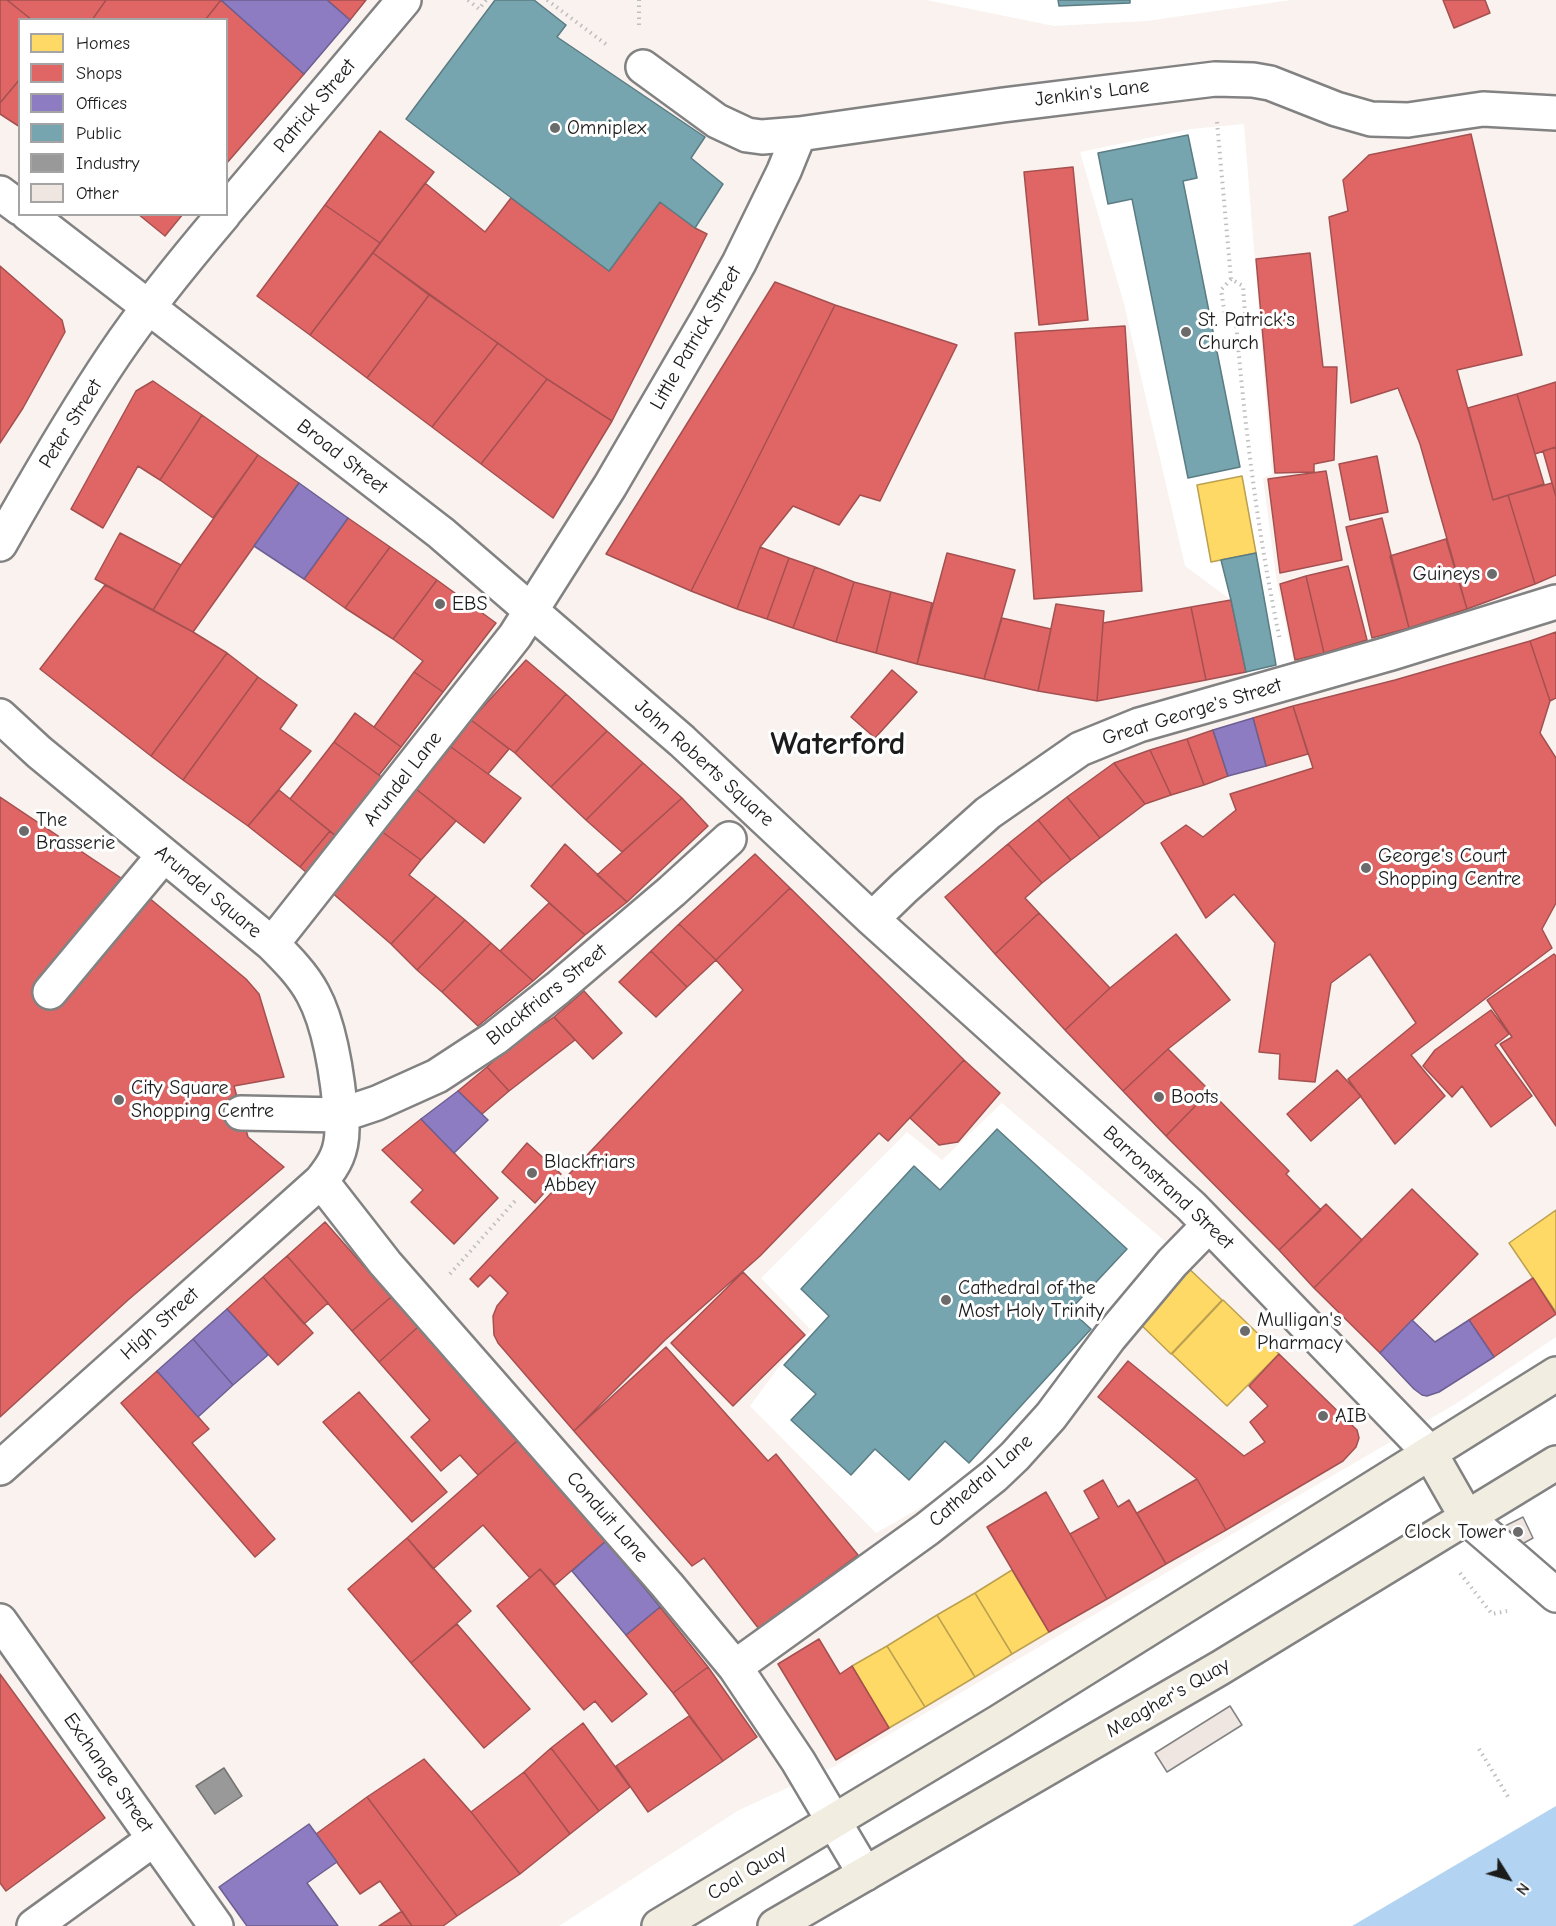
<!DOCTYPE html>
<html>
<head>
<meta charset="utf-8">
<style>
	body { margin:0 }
	#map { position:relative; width:1556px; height:1926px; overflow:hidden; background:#fff; font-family:"Comic Neue",sans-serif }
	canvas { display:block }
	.legend { position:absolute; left:18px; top:18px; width:210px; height:198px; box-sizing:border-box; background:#fff; border:2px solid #a4a4a4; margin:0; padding:8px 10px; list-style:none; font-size:18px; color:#1c1c1c }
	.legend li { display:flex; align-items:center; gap:12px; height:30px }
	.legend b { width:30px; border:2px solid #a4a4a4 }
	.north { position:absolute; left:1478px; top:1848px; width:60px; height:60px; -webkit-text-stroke:4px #fff; paint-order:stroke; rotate:127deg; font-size:16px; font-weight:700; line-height:24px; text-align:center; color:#1c1c1c }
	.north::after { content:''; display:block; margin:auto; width:21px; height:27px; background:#1c1c1c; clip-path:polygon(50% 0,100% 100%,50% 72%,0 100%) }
</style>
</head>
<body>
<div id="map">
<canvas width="1556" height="1926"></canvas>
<ul class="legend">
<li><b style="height:16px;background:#ffd966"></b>Homes</li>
<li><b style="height:16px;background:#e06666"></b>Shops</li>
<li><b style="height:16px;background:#8e7cc3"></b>Offices</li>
<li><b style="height:16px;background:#76a5af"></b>Public</li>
<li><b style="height:16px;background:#999"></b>Industry</li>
<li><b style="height:16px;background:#f0e6e1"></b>Other</li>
</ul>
<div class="north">N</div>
</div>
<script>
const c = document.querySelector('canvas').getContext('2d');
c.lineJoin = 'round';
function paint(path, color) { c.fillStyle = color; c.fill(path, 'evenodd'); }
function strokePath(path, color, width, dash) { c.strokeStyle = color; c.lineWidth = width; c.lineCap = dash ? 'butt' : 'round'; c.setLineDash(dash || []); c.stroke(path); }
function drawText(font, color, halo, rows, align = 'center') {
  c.font = font + ' "Comic Neue",sans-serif'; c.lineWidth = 6; c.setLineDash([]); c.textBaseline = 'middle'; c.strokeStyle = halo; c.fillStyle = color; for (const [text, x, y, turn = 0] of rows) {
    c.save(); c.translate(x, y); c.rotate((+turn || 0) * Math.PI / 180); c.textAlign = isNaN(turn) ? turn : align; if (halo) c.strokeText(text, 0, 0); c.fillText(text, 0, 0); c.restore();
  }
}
paint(new Path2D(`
	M0,0H926L1054,26L1147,21L1291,0H1556V1337L1457,1403L835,1766L739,1810L559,1926H0ZM20,20H226V214H20ZM1244,124L1272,474L1263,478L1277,584L1295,669L1247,682L1231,600L1185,566L1124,304L1080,152L1191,129ZM1002,1103L1172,1247L1076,1363L976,1476L876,1533L750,1406L783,1361L811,1330L761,1278L907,1132L942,1160Z`), '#f9f2ee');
paint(new Path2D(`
	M1556,1806V1926H1352Z`), '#b2d4f2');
const homes = new Path2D(`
	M1242,476L1256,553L1211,562L1197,485Z
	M1556,1210V1312L1509,1243Z
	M1183,1263L1222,1300L1171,1354L1133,1317Z
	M1223,1300L1279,1354L1227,1406L1172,1354Z
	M1012,1570L1049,1632L1012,1654L975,1593Z
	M975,1593L1012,1654L975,1677L937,1615Z
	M937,1615L975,1677L925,1707L887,1646Z
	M887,1646L925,1707L889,1728L852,1666Z`);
paint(homes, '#ffd966');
strokePath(homes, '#bba050', 1.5);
const shops = new Path2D(`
	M0,0H7L32,20H20V79L0,103Z
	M7,0H106L92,20H32Z
	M106,0H221L205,20H92Z
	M221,0L304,74L226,164V20H205Z
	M327,0H366L350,20Z
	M1443,0H1485L1490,13L1454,28Z
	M20,79V127L0,114V103Z
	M380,131L434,172L380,243L325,205Z
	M1471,134L1522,355L1457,370L1493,500L1508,495L1535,584L1467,609L1420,444L1398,388L1351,403L1329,217L1348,211L1343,180L1369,155Z
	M1073,167L1088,320L1039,325L1024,172Z
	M425,183L485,232L511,198L609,271L660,202L695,228L707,234L612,421L547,379L373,253Z
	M325,205L380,243L310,335L257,296Z
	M138,214H183L165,236Z
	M373,253L429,295L367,378L310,335Z
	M1310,253L1323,367H1337L1334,460L1314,464V472L1275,473L1256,259Z
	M0,266L62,320L65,332L23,408L0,443Z
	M775,282L835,305L691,591L606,554Z
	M429,295L498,343L432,427L367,378Z
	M835,305L957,345L880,501L860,495L839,525L793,506L760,547L737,609L691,591Z
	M1125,326L1142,591L1034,599L1015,333Z
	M498,343L547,379L481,464L432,427Z
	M547,379L612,421L553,518L481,464Z
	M153,381L202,415L160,480L138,466L103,528L71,509L136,391Z
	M1556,382V447L1535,454L1517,394Z
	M1517,394L1544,484L1493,500L1468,408Z
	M202,415L258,455L213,518L160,480Z
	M1556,447V497L1543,451Z
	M258,455L299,483L193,632L153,610L181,565Z
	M1377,456L1388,512L1350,520L1339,464Z
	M1326,471L1342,560L1280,573L1268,479Z
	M1552,483L1556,497V575L1535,584L1508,495Z
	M348,518L390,547L345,608L304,579Z
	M1382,518L1409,628L1372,638L1346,527Z
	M120,533L181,565L153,610L95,579Z
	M1446,539L1467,609L1409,628L1390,556Z
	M390,547L437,580L393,639L345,608Z
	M760,547L789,558L767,619L737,609Z
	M947,553L1015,570L984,679L917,664Z
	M789,558L815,567L793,628L767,619Z
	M1348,566L1367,640L1324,653L1306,576Z
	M815,567L854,582L836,642L793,628Z
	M1306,576L1324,653L1295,660L1280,584Z
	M437,580L496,623L443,692L414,672L423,661L393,639Z
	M854,582L891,592L876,653L836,642Z
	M105,585L193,632L227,653L151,756L40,669Z
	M891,592L932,603L917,664L876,653Z
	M1231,600L1246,672L1206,680L1191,607Z
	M1056,604L1104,611L1097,701L1038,691Z
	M1191,607L1206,680L1097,701L1103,623Z
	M1002,618L1051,629L1038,691L984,679Z
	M1556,632V698L1550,701L1530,641Z
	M1530,641L1550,701L1540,733L1556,758V903L1542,929L1552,948L1411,1055L1445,1096L1395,1144L1348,1079L1416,1023L1370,954L1331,983L1315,1082L1279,1079L1280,1054L1259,1052L1275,943L1234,894L1206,918L1161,843L1186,825L1203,837L1236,810L1230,794L1313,768L1293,706L1395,680Z
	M227,653L258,677L183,780L151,756Z
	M526,660L566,694L515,753L471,720Z
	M892,670L917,692L875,738L851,717Z
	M414,672L443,692L401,747L374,727Z
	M258,677L297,705L280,729L311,751L248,826L183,780Z
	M566,694L607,731L551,787L515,753Z
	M1293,706L1308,754L1266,766L1253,718Z
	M355,713L401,747L379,775L334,742Z
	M471,720L509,749L488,774L451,747Z
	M1213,730L1228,776L1204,785L1187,739Z
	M607,731L643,763L586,820L551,787Z
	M1187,739L1204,785L1171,795L1150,750Z
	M334,742L391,784L343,842L290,799Z
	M451,747L521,798L484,843L416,789Z
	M1150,750L1171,795L1145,804L1114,763Z
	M643,763L682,798L622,852L586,820Z
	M1114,763L1145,804L1100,838L1067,797Z
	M416,789L456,821L421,860L381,831Z
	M279,790L330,831L300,867L248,826Z
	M0,797L130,884L35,1002L46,1006L148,897L246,979L259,994L284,1077L234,1086L248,1137L284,1167L128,1300L0,1417Z
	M1067,797L1100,838L1071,860L1038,820Z
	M682,798L708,826L627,902L597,875Z
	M1038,820L1071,860L1042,883L1008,844Z
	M330,831L343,842L313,878L300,867Z
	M381,831L421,860L409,875L436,896L391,944L330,891Z
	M565,844L627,902L585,935L531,886Z
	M1008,844L1042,883L1025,898L1039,913L995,954L945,897Z
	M755,854L790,888L716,960L679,924Z
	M790,888L964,1060L888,1141L879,1133L760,1256L665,1340L574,1431L498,1343L494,1335L493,1316L497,1306L508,1293L490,1275L478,1287L470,1279L743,990L716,960Z
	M436,896L465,920L417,970L391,944Z
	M549,903L585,935L533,981L500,951Z
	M1039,913L1110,988L1065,1030L995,954Z
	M465,920L491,943L442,992L417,970Z
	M679,924L716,960L687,987L651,951Z
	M1176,934L1230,1000L1168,1049L1123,1091L1065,1030L1110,988Z
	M491,943L533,981L478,1026L442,992Z
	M651,951L687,987L656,1017L619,982Z
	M1554,954L1556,956V1126L1500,1044L1512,1037L1487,1000Z
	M584,991L622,1033L593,1059L554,1017Z
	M1491,1010L1509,1034L1495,1045L1532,1096L1491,1127L1462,1086L1452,1097L1423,1066L1435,1050Z
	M554,1017L575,1040L509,1091L487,1067L506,1049Z
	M1168,1049L1210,1091L1166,1136L1123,1091Z
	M964,1060L1000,1093L958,1142L939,1145L910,1118Z
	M487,1067L509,1091L482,1114L458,1091Z
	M1337,1070L1361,1096L1311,1141L1287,1114Z
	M1210,1091L1289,1171L1286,1174L1321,1210L1279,1250L1166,1136Z
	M421,1119L498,1198L454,1244L411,1202L423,1190L382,1150Z
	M527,1143L561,1174L535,1203L502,1172Z
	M1412,1189L1478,1254L1380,1353L1314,1288Z
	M1326,1204L1362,1240L1314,1288L1279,1250Z
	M325,1222L391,1297L352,1331L287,1256Z
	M287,1256L328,1303L304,1324L263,1277Z
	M743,1272L805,1335L733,1406L671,1343Z
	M263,1277L313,1333L278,1365L227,1309Z
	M1533,1278L1556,1314L1494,1357L1469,1320Z
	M391,1297L418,1327L379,1362L352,1331Z
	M418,1327L517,1441L478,1475L460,1455L441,1471L411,1437L430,1420L379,1362Z
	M666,1347L768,1461L776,1454L858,1555L759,1629L704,1558L692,1566L574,1431Z
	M1279,1354L1357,1430L1359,1438L1356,1447L1343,1461L1226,1530L1197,1479L1098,1397L1128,1361L1244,1456L1265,1442L1250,1422L1268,1406L1249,1386Z
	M157,1371L209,1429L192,1443L275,1539L255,1557L121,1403Z
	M359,1392L447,1492L412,1522L323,1422Z
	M517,1441L606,1541L555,1585L540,1569L530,1578L483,1525L433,1569L407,1538Z
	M1197,1479L1226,1530L1166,1564L1137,1513Z
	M1103,1480L1118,1507L1129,1500L1166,1564L1107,1599L1070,1534L1099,1518L1084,1491Z
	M1046,1492L1107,1599L1049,1632L987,1527Z
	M407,1538L471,1611L411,1663L348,1589Z
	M540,1569L647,1694L612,1722L595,1701L584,1710L497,1606Z
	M660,1607L708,1667L673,1693L626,1635Z
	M457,1624L530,1709L484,1748L411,1663Z
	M819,1639L840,1674L852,1666L889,1728L836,1760L778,1664Z
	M708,1667L757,1737L723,1761L673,1693Z
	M0,1674L105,1818L6,1891L0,1883Z
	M689,1716L723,1761L648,1812L616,1766Z
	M583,1723L630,1787L599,1811L551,1748Z
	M551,1748L599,1811L570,1834L524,1772Z
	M424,1759L471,1812L520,1874L457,1916L367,1797Z
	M524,1772L570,1834L520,1874L471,1812Z
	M367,1797L457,1916L443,1926H412L380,1881L360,1894L316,1834Z
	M402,1911L412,1926H379Z`);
paint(shops, '#e06666');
strokePath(shops, '#a55050', 1.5);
const offices = new Path2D(`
	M221,0H327L350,20L304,74Z
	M299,483L348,518L304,579L254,546Z
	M1253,718L1266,766L1228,776L1213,730Z
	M458,1091L488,1120L454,1153L421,1119Z
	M227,1309L268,1355L233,1385L193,1339Z
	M1412,1320L1435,1342L1469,1320L1494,1357L1439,1392L1427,1396L1422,1395L1414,1389L1380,1353Z
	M193,1339L233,1385L198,1417L157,1371Z
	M606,1541L660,1607L626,1635L572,1571Z
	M309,1824L337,1862L307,1883L338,1926H247L219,1887Z`);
paint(offices, '#8e7cc3');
strokePath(offices, '#6c5f91', 1.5);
const public = new Path2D(`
	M495,0H534L566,25L557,37L705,137L691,158L723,184L695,228L660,202L609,271L406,119Z
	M1058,0H1130V3L1059,6Z
	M1188,135L1197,178L1183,181L1240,467L1188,478L1132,199L1108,204L1098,153Z
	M1256,553L1276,665L1246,672L1231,600L1221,560Z
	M997,1129L1127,1249L1070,1310L1091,1329L969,1463L945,1441L909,1480L875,1449L851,1475L791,1420L816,1394L784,1365L829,1316L801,1289L914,1166L940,1190Z`);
paint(public, '#76a5af');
strokePath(public, '#5b7c83', 1.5);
const industry = new Path2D(`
	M224,1768L242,1796L215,1814L196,1786Z`);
paint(industry, '#999');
strokePath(industry, '#747474', 1.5);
const building = new Path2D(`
	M1523,1517L1533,1538L1513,1549L1503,1527Z
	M1230,1706L1242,1725L1167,1772L1155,1753Z`);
paint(building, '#f0e6e1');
strokePath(building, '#828282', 1.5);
const minor = new Path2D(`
	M643,67L717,121L747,135L762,137L799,134L1003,105L1215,79L1253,80L1270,83L1336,109L1371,119L1408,120L1483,109L1556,113
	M0,193L20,208
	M226,211L404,0
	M28,214L441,533L682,741L872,919L1191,1206L1430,1453
	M0,544C36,480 73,416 114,355C147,306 185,260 224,214
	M0,716L39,752L272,944C287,959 303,975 313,994C332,1029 339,1088 342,1129C342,1151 335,1164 321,1181L0,1468
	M872,919L904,888L988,813L1080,749L1139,725L1388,654L1556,602
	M272,944L515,636L610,486L707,320L739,263L784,171L799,134
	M50,992L164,855
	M241,1113L341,1115L377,1103L437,1076L495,1038L558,988L672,891L729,839
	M321,1181L385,1263L667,1585L735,1667L798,1761L865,1874
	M1467,1518L1556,1595
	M0,1621L216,1926
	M735,1667L927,1529L994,1476L1015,1456L1051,1416L1110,1337L1172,1263L1209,1225
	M34,1926L154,1839`);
const major = new Path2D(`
	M1430,1453L1467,1518
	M659,1926L999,1722L1556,1374
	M775,1926L1220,1668L1556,1463`);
strokePath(minor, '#828282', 38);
strokePath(major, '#828282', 38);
strokePath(new Path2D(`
	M468,0L479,9L486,0
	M547,0L607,45
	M639,25V0
	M1217,122L1231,279L1243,286L1245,313L1236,322C1245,429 1258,536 1280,640
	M1231,279L1221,290L1225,315L1236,322
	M450,1274L515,1201
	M1460,1573L1492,1614L1507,1611
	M1479,1749L1510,1800`), '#bebebe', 4, [1.5, 4.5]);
strokePath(minor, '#fff', 33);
strokePath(major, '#f1ede1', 33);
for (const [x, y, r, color] of [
	[555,128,6,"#6b6b6b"],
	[1186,332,6,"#6b6b6b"],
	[1492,574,6,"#6b6b6b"],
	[440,604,6,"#6b6b6b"],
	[24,831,6,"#6b6b6b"],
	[1366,868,6,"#6b6b6b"],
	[1159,1097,6,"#6b6b6b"],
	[119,1100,6,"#6b6b6b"],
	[532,1173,6,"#6b6b6b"],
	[946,1300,6,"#6b6b6b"],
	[1245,1331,6,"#6b6b6b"],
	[1323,1416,6,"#6b6b6b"],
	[1518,1532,6,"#6b6b6b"]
]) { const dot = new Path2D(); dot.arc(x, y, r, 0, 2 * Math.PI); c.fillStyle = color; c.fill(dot); strokePath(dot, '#fff', 2); }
drawText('20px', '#1c1c1c', '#fff', [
	["Jenkin's Lane",1092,93,-7],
	["Patrick Street",315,106,-50],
	["Little Patrick Street",696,338,-60],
	["Peter Street",71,424,-58],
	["Broad Street",342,457,38],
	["Great George's Street",1192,712,-17],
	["John Roberts Square",704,763,42],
	["Arundel Lane",403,779,-52],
	["Arundel Square",208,892,40],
	["Blackfriars Street",547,995,-39],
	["Barronstrand Street",1168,1188,43],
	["High Street",160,1324,-42],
	["Cathedral Lane",981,1481,-41],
	["Conduit Lane",607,1517,49],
	["Meagher's Quay",1168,1698,-30],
	["Exchange Street",108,1773,55],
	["Coal Quay",747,1873,-31]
]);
drawText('20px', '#1c1c1c', '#fff', [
	["Omniplex",567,128],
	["St. Patrick's",1198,320],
	["Church",1198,343],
	["Guineys",1480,574,"right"],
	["EBS",452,604],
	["The",36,820],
	["Brasserie",36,843],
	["George's Court",1378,856],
	["Shopping Centre",1378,879],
	["City Square",131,1088],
	["Shopping Centre",131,1111],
	["Boots",1171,1097],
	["Blackfriars",544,1162],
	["Abbey",544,1185],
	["Cathedral of the",958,1288],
	["Most Holy Trinity",958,1311],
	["Mulligan's",1257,1320],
	["Pharmacy",1257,1343],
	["AIB",1335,1416],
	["Clock Tower",1506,1532,"right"]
], 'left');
drawText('bold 32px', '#1c1c1c', '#fff', [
	["Waterford",838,745]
]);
</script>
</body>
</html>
